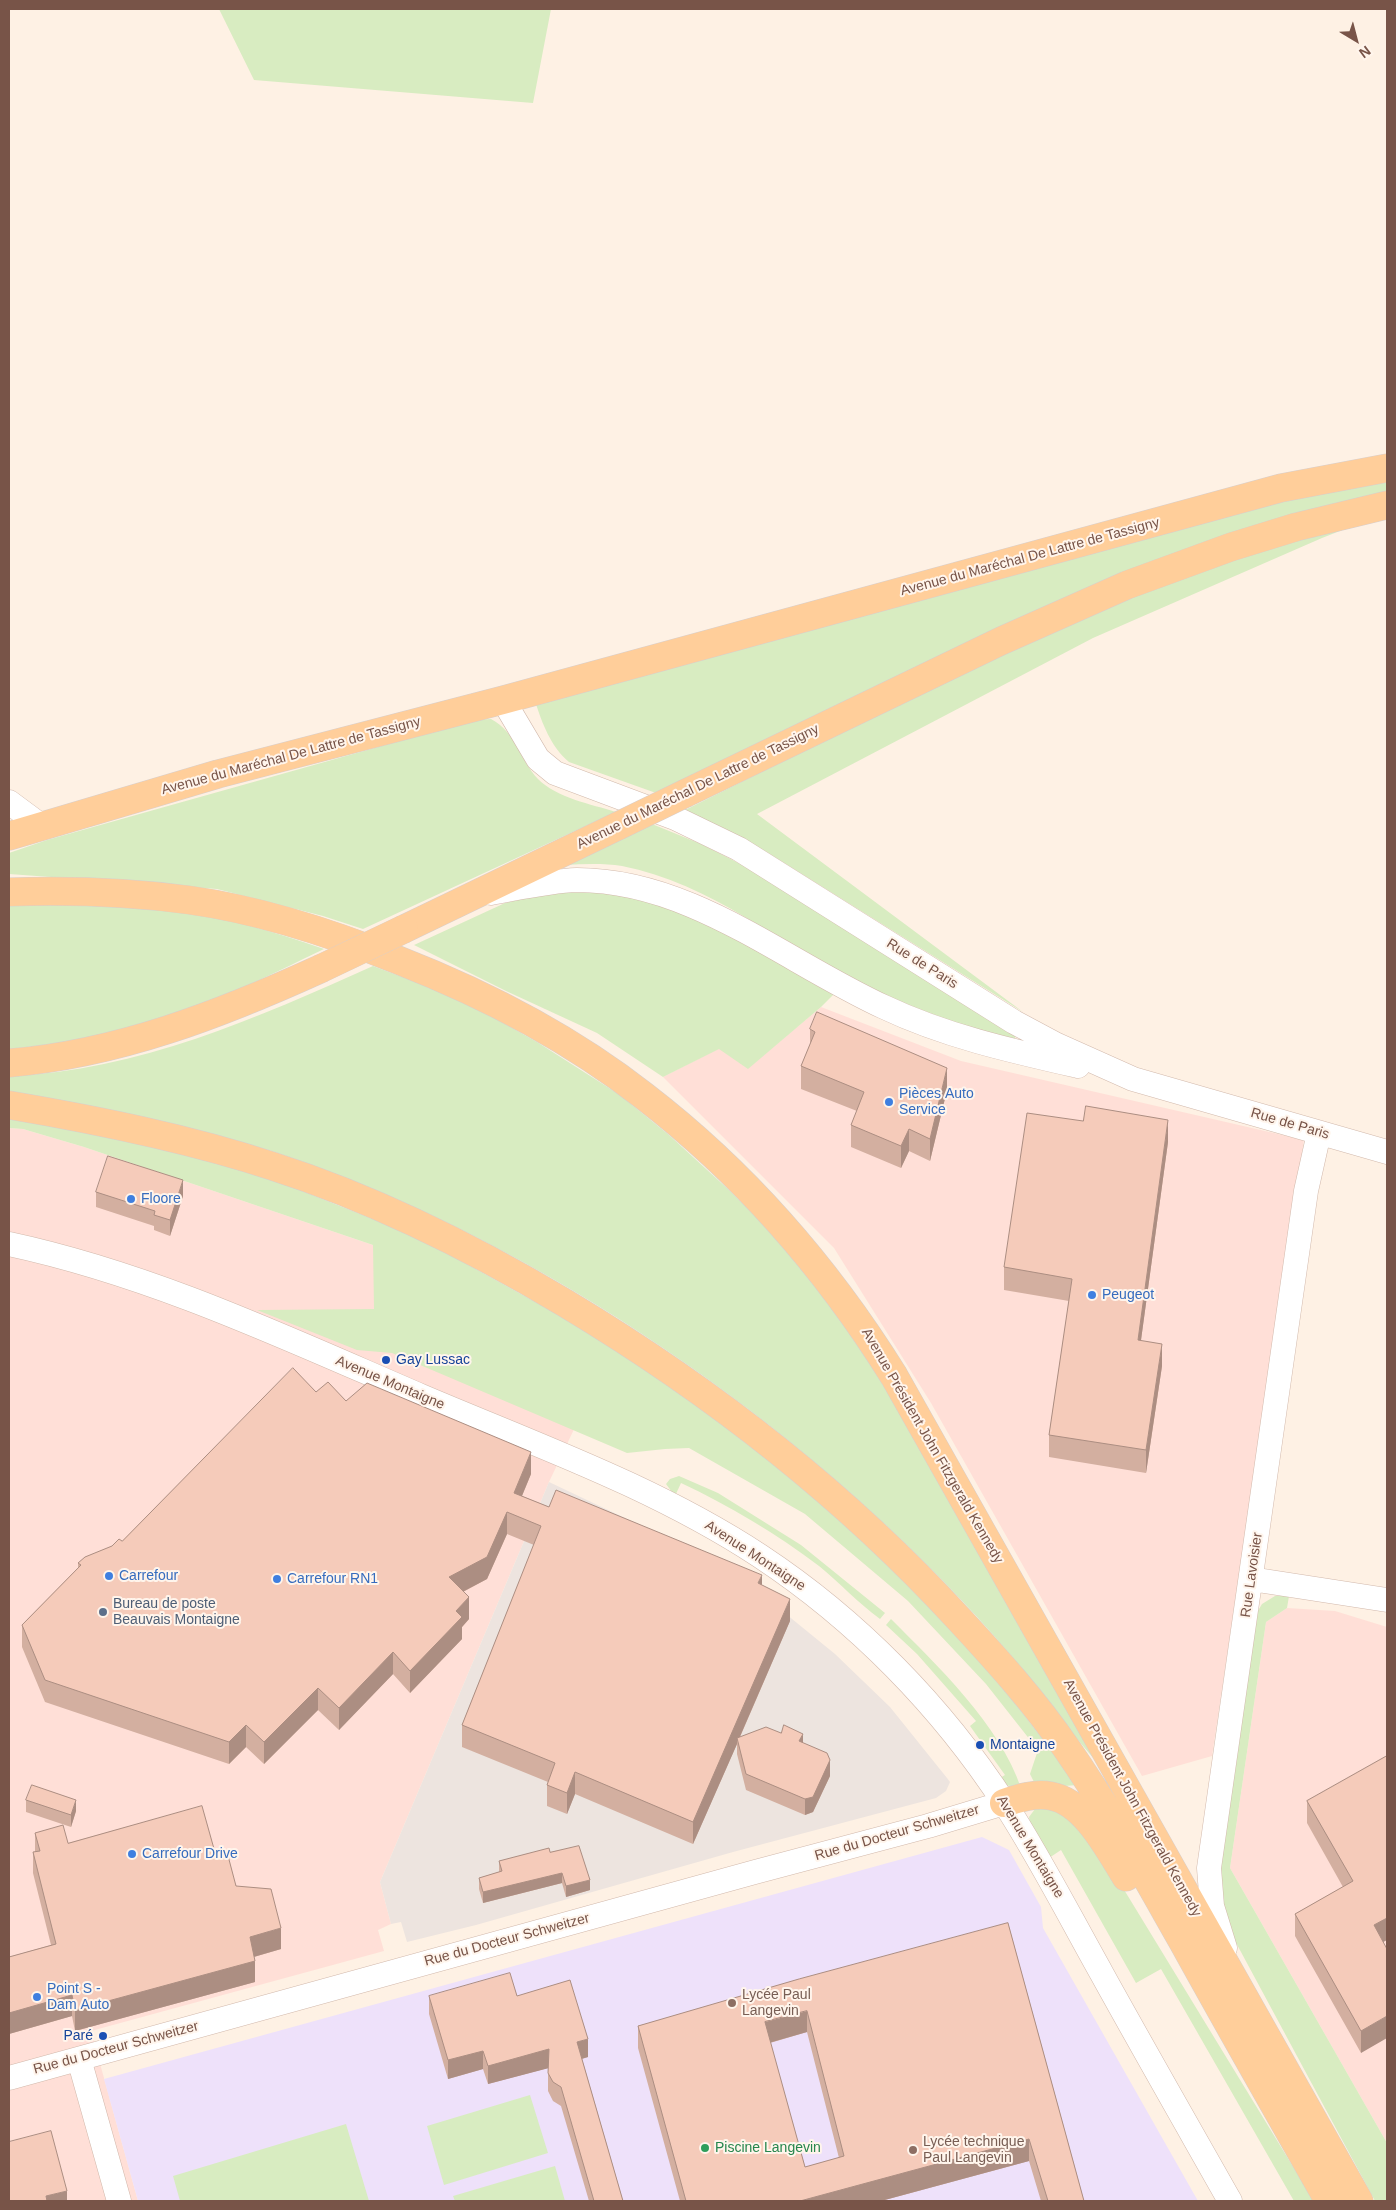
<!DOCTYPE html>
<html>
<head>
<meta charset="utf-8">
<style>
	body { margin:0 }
	#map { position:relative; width:1396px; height:2210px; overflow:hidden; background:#fef1e4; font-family:Arial,sans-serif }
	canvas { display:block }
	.frame { position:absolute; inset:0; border:10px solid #785448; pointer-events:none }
	.north { position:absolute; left:1331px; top:15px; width:50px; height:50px; -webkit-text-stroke:4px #fff5ec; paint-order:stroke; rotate:143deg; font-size:14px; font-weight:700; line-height:20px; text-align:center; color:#785448 }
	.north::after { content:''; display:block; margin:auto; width:18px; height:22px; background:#785448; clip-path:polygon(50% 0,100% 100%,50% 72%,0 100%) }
</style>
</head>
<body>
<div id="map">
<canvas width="1396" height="2210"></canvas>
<div class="frame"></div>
<div class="north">N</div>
</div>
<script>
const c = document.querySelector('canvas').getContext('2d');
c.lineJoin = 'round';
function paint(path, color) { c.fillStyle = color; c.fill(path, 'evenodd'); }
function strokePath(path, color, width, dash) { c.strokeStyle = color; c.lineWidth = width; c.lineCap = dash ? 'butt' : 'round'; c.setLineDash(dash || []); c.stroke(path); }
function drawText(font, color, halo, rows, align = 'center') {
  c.font = font + ' Arial,sans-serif'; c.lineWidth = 4; c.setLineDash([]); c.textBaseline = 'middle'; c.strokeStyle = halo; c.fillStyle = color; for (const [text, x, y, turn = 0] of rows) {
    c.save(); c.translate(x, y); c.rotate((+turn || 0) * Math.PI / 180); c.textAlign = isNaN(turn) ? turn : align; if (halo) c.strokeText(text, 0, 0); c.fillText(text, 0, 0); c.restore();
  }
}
paint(new Path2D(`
	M821,1007L961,1061L1304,1140L1212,1756L1142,1776L931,1403L834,1248L663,1077L719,1048L748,1068Z
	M9,1128L23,1129L84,1147L373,1245L604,1366L549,1482L380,1882L391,1924L378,1930L384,1951L91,2031L138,2201H9Z
	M1287,1608L1335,1611L1387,1627V2143L1230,1868L1266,1622Z`), '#ffdfd7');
paint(new Path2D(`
	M549,1482L684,1546L770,1601L835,1654L890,1707L947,1778L950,1782L946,1791L936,1798L733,1852L476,1925L407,1942L401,1922L391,1924L380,1882Z`), '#ede4df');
paint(new Path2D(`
	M982,1837L1009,1850L1041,1907L1043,1928L1198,2201H138L104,2079Z`), '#eee1fa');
paint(new Path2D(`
	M219,9H551L533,103L254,80Z
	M1387,482V495L1323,511L656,793L569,762C551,747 542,723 535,701L1258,506Z
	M1368,520L1322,538L1093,638L757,814L1023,1012L765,851L725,829L683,811L860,723L1074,620L1218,562Z
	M491,719C517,733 519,759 538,779C557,798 591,804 616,812L363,929L323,916L217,889L9,874V853L47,840L474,720Z
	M652,824L701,844L764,876L1016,1034L1014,1042C962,1025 911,1008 862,984C782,946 711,883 622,866C603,863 584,864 565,865Z
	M585,891C600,893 616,893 631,897C705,913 769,958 834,994L821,1007L748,1069L719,1049L663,1077L597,1033L506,991L414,945L505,903L549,893Z
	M39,903C79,904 121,903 161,907C217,914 271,931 324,949C266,977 206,1008 144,1025C100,1037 54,1045 9,1049V904Z
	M373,966L461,999L537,1042L620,1095L669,1135L729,1190L781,1242L829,1302L870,1359L1100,1766C1058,1718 1022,1665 978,1618C798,1421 544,1246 292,1158C248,1142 203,1133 158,1124C108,1114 58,1103 9,1093V1076C138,1071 257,1018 373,966Z
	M9,1117L120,1139L225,1165L272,1179L418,1237L586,1330L656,1374L746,1443L816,1497L880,1556L934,1609L994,1676L1078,1785L1037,1788L1030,1774L1038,1750L986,1684L908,1601L805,1514L689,1448L665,1449L627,1453L392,1353L357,1350L257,1310L374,1309L373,1245L84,1147L23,1129L9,1128Z
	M679,1476L718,1493L801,1545L885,1613L880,1619C858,1603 840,1583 819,1566C777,1534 730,1506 681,1483L675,1496L666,1484L670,1479Z
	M1275,1596H1289L1287,1608L1266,1622L1230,1868L1387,2143V2201H1375L1234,1939L1222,1911L1217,1876L1256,1614L1262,1604Z
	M891,1619C937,1665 1000,1725 1021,1788L1005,1785L1000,1778L1005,1775L970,1726L976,1721L917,1654L886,1625Z
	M1047,1807L1064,1812L1112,1870L1314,2201H1294L1161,1969L1136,1983L1061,1850L1049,1858L1031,1827L1029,1817L1035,1809Z
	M530,2095L548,2153L444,2185L427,2126Z
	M346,2124L369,2201H180L173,2176Z
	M555,2166L565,2201H455L453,2196Z`), '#d8ecc1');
const minor = new Path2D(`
	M503,700L538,759L555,773L675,818L739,849L1014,1022L1057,1045L1133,1079L1387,1152
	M9,802L40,825
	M491,893C519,888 548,881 577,880C691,880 784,961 884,1007C945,1036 1012,1051 1078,1066
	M9,1244C153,1275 286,1338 421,1396C536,1445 655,1487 760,1556C857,1620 942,1707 1005,1804C1040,1858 1070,1917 1102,1974C1144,2050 1187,2125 1230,2201
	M1251,1579L1387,1600
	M1225,1948L1212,1906L1209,1868L1306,1191L1319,1133
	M79,2059L119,2201
	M9,2078L755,1872L928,1826L1004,1803`);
const major = new Path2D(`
	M686,793L1001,641L1127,585L1231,547L1296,527L1387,505
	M9,836L218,774L503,700L1281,488L1387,468
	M9,892C70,890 129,892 189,900C261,910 331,933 398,960C485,994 570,1038 644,1096C744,1173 828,1270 894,1376L1359,2201
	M404,929L618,826
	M9,1063C118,1054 221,1014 320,969
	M9,1105C97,1120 187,1138 272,1166C375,1199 473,1248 565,1303C710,1390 843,1493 958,1618C996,1659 1035,1702 1067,1749C1110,1811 1146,1877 1183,1942C1231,2029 1280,2115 1329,2201
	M1004,1803C1019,1798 1035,1793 1051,1796C1085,1802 1109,1850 1126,1877`);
strokePath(minor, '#d2b9ac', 25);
strokePath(major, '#d9cfcc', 29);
strokePath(minor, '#fff', 24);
strokePath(major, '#ffce9a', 28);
const majorBridge = new Path2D(`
	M618,826L686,793
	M320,969L404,929`);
strokePath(majorBridge, '#d9cfcc', 29, []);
strokePath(majorBridge, '#ffce9a', 28);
paint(new Path2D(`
	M810,1029L947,1090L930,1161L909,1151L901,1168L851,1147V1125L857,1111L801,1089V1066L810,1045Z
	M1168,1142L1141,1340L1162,1366L1146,1473L1049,1457V1435L1069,1301L1004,1290V1267Z
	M96,1192L183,1196L170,1236L154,1230V1226L96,1207Z
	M316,1392L346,1401L531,1474L522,1496L549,1507L762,1585L790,1621L740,1737L803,1743L830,1776L813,1812L805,1815L746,1790L737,1754V1744L693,1844L575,1794L567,1814L547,1806V1785L548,1782L462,1747V1725L534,1545L507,1534L487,1579L463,1592L469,1619L462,1627V1639L410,1693L393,1674L339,1730L318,1710L264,1764L246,1747L229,1764L45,1702L22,1647V1625L78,1568V1563L122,1541Z
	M1387,1756L1383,1942L1361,2053L1295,1936V1914L1343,1887L1307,1823V1801Z
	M26,1800L76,1811L71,1827L26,1812Z
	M35,1833L68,1843L216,1856L236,1886L281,1949L254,1957L255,1982L75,2031L72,2016L9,2034V1957L51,1945L33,1873V1852H35Z
	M550,1852L590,1890L566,1897L562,1883L483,1903L479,1889V1878L499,1872V1861Z
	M1008,1923L1084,2201H1041L1029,2161L881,2201H680L638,2048V2026ZM807,2032L839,2158L805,2167L770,2043Z
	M429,1996H517L588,2057L582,2059L623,2201H589L561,2106L553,2101L548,2091V2068L488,2084L483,2069L448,2079L429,2014Z`), '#d3afa0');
paint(new Path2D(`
	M947,1068V1090L930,1161V1139Z
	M1168,1120V1142L1138,1362V1340Z
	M909,1129V1151L901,1168V1146Z
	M183,1180V1196L170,1236V1220Z
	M1162,1344V1366L1146,1473V1450Z
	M531,1452V1474L514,1515V1493Z
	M507,1512V1534L487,1579L449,1599V1577Z
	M762,1575V1597L758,1583Z
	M469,1597V1619L462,1627V1639L410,1693V1671L456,1611Z
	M790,1599V1621L738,1741L737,1738V1744L693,1844V1822Z
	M393,1652V1674L339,1730V1708Z
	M318,1688V1710L264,1764V1742Z
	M246,1725V1747L229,1764V1742Z
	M803,1734V1750L799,1741Z
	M830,1760V1776L813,1812L805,1815V1799Z
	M575,1772V1794L567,1814V1793Z
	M76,1800V1811L71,1827V1815Z
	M562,1873V1883L483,1903V1892Z
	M590,1880V1890L566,1897V1886Z
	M1387,1918V1940L1374,1947V1925Z
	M281,1928V1949L250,1958V1937Z
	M255,1961V1982L75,2031V2010Z
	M72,1995V2016L9,2034V2013Z
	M807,2011V2032L765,2044V2022Z
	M1387,2016V2038L1361,2053V2031Z
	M588,2039V2057L577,2060V2042Z
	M549,2049V2068L488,2084V2066Z
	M483,2051V2069L448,2079V2060Z
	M1029,2139V2161L881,2201H800Z
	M67,2191V2201H46V2196Z`), '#ac8e82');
const building = new Path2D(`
	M817,1012L947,1068L930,1139L909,1129L901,1146L851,1125L864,1092L801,1066L815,1032L810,1029Z
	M1086,1106L1168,1120L1138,1340L1162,1344L1146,1450L1049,1435L1072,1279L1004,1267L1027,1113L1083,1121Z
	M108,1156L183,1180L170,1220L154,1215L155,1211L96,1192Z
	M293,1368L316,1392L328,1382L346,1401L367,1383L531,1452L514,1493L549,1507L556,1490L762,1575L758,1583L790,1599L693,1822L575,1772L567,1793L547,1785L555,1763L462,1725L541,1526L507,1512L487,1557L449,1577L469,1597L456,1611L462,1617L410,1671L393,1652L339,1708L318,1688L264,1742L246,1725L229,1742L45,1680L22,1625L81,1565L78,1563L85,1557L112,1546L119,1539L122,1541Z
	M784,1725L803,1734L799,1741L827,1753L830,1760L813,1797L805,1799L746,1774L737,1738L766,1727L781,1733Z
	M1387,1756V1918L1374,1925L1387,1949V2016L1361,2031L1295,1914L1353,1881L1307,1801Z
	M32,1785L76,1800L71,1815L26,1800Z
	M202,1806L216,1856L227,1852L236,1886L271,1889L281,1928L250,1937L255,1961L75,2010L72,1995L9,2013V1957L56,1944L33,1852L40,1851L35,1833L63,1825L68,1843Z
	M579,1846L590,1880L566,1886L562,1873L483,1892L479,1878L502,1871L499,1861L549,1848L550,1852Z
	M1008,1923L1084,2201H1048L1029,2139L800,2201H686L638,2026L799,1979ZM807,2011L844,2156L805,2167L765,2022Z
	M510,1973L517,1996L570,1980L588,2039L577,2042L623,2201H594L561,2087L553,2082L548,2073L549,2049L488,2066L483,2051L448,2060L429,1996Z
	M51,2131L67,2191L46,2196L47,2201H9V2142Z`);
paint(building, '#f5cbba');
strokePath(building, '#ac8e82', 1);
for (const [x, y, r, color] of [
	[889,1102,5,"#3f7fe0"],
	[131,1199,5,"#3f7fe0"],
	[1092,1295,5,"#3f7fe0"],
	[386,1360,5,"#1a4fb4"],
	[109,1576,5,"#3f7fe0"],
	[277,1579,5,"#3f7fe0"],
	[103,1612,5,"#5c6f8a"],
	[980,1745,5,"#1a4fb4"],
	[132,1854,5,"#3f7fe0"],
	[37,1997,5,"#3f7fe0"],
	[732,2003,5,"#8d6e63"],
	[103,2036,5,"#1a4fb4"],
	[705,2148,5,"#2e9e5b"],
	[913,2150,5,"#8d6e63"]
]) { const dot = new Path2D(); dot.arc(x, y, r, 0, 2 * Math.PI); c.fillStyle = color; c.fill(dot); strokePath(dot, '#fff5ec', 2); }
drawText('14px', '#785448', '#fff5ec', [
	["Avenue du Maréchal De Lattre de Tassigny",1030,557,-15],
	["Avenue du Maréchal De Lattre de Tassigny",291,756,-15],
	["Avenue du Maréchal De Lattre de Tassigny",698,787,-26],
	["Rue de Paris",922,964,32],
	["Rue de Paris",1290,1124,16],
	["Avenue Montaigne",390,1383,23],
	["Avenue Président John Fitzgerald Kennedy",932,1446,60],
	["Avenue Montaigne",755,1556,33],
	["Rue Lavoisier",1252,1575,-82],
	["Avenue Président John Fitzgerald Kennedy",1132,1798,61],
	["Rue du Docteur Schweitzer",897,1833,-16],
	["Avenue Montaigne",1030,1847,59],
	["Rue du Docteur Schweitzer",507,1940,-15],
	["Rue du Docteur Schweitzer",116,2048,-15]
]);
drawText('14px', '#366cbe', '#fff5ec', [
	["Pièces Auto",899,1094],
	["Service",899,1110],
	["Floore",141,1199],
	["Peugeot",1102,1295],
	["Carrefour",119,1576],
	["Carrefour RN1",287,1579],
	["Carrefour Drive",142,1854],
	["Point S -",47,1989],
	["Dam Auto",47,2005]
], 'left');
drawText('14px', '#164399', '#fff5ec', [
	["Gay Lussac",396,1360],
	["Montaigne",990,1745],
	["Paré",93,2036,"right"]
], 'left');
drawText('14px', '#4e5e75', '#fff5ec', [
	["Bureau de poste",113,1604],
	["Beauvais Montaigne",113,1620]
], 'left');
drawText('14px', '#785e54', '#fff5ec', [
	["Lycée Paul",742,1995],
	["Langevin",742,2011],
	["Lycée technique",923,2142],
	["Paul Langevin",923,2158]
], 'left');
drawText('14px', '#27864d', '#fff5ec', [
	["Piscine Langevin",715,2148]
], 'left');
</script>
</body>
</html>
